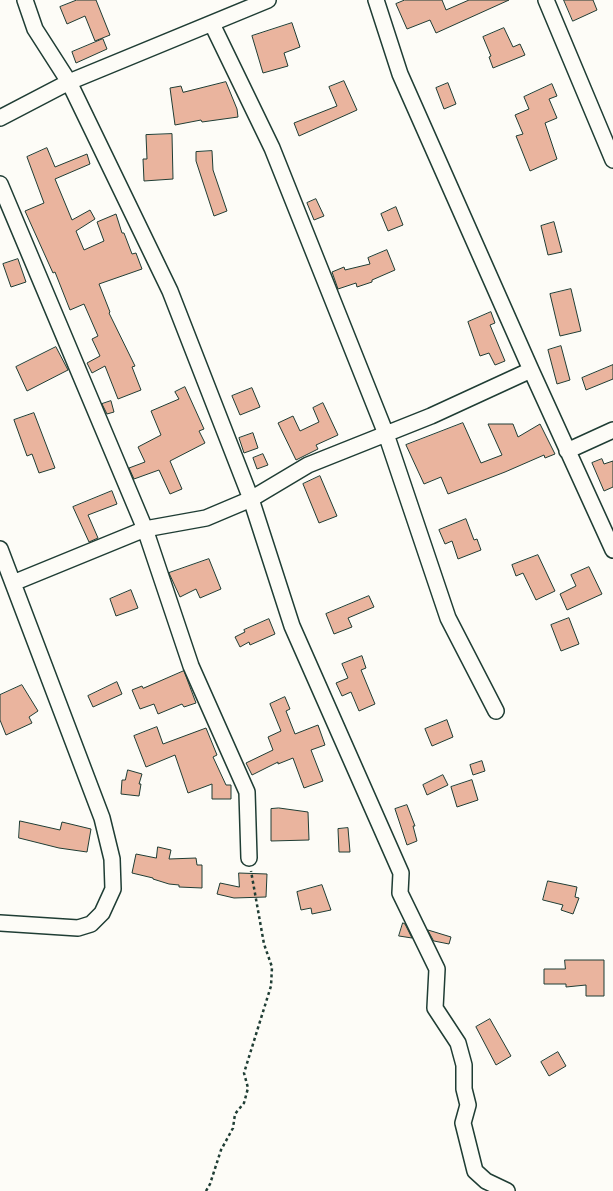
<!DOCTYPE html>
<html>
<head>
<meta charset="utf-8">
<style>
	body { margin:0 }
	canvas { display:block; background:#fdfcf7 }
</style>
</head>
<body>
<canvas width="613" height="1191"></canvas>
<script>
const c = document.querySelector('canvas').getContext('2d');
c.lineJoin = 'round';
function paint(path, color) { c.fillStyle = color; c.fill(path, 'evenodd'); }
function strokePath(path, color, width, dash) { c.strokeStyle = color; c.lineWidth = width; c.lineCap = dash ? 'butt' : 'round'; c.setLineDash(dash || []); c.stroke(path); }
const building = new Path2D(`
	M77,0H96L110,35L95,41L85,16L67,24L60,7Z
	M405,0H442L446,10L469,0H509L436,33L430,20L407,29L396,4Z
	M564,0H593L597,10L573,21Z
	M292,23L300,47L284,53L288,66L263,73L252,36Z
	M504,28L513,47L520,44L525,55L493,68L489,57L491,56L483,37Z
	M103,39L107,49L76,63L72,52Z
	M344,81L357,110L299,136L294,123L337,106L329,87Z
	M226,82L237,109L238,117L202,122L201,120L175,125L170,88L181,86L183,92Z
	M448,83L456,104L444,109L436,88Z
	M552,84L557,96L549,99L557,118L545,123L557,159L530,171L516,136L523,134L515,115L529,109L524,97Z
	M172,134L173,179L144,181L143,159H147L146,135Z
	M47,148L55,167L87,154L90,164L55,179L72,220L90,210L95,219L76,231L84,250L104,241L97,222L116,214L122,233H124L132,254L136,253L142,269L99,284L110,312L109,313L135,366L132,367L141,390L118,399L105,366L92,373L87,363L100,356L92,339L98,336L84,304L70,310L55,272L53,273L25,211L44,203L27,157Z
	M212,151L213,170L227,211L214,216L196,161V152Z
	M316,199L324,216L314,220L307,203Z
	M396,207L403,225L388,231L381,214Z
	M554,222L562,252L548,255L541,226Z
	M387,250L395,270L372,280V282L357,287L356,283L338,289L332,272L344,267L345,270L370,264L368,258Z
	M18,259L26,282L11,287L3,264Z
	M571,289L581,331L560,336L550,294Z
	M491,312L495,323L490,325L505,361L495,365L489,353L480,356L468,322Z
	M561,346L570,380L557,384L548,350Z
	M56,347L68,370L27,391L16,367Z
	M613,365V379L586,390L582,378Z
	M185,387L204,429L199,431L205,443L170,461L182,489L170,494L159,470L134,479L129,468L145,462L138,447L161,435L151,411L179,399L175,392Z
	M252,388L260,407L240,415L232,396Z
	M111,401L114,412L107,414L102,404Z
	M323,403L338,435L316,445L318,449L296,460L278,423L293,416L300,431L319,422L313,408Z
	M34,413L55,468L39,473L32,454L27,456L14,420Z
	M463,423L481,463L502,455L488,424H513L518,437L540,424L555,454L545,458L544,455L505,472L448,494L441,477L424,484L406,445Z
	M253,433L258,448L244,453L239,438Z
	M263,454L268,465L257,469L253,458Z
	M602,459L604,464L613,461V487L604,491L592,463Z
	M320,476L337,516L319,523L303,484Z
	M112,491L117,504L88,515L98,538L89,542L73,507Z
	M466,519L474,540L477,539L481,550L458,559L452,541L445,544L439,530Z
	M538,555L555,591L536,600L523,573L516,576L512,565Z
	M209,559L221,589L200,598L196,589L180,597L169,573Z
	M589,567L602,594L567,610L560,594L576,586L571,575Z
	M131,590L138,608L116,616L110,599Z
	M369,596L374,607L348,618L352,627L334,634L326,614Z
	M569,618L579,644L561,651L551,625Z
	M269,619L275,634L250,645L249,642L240,647L235,637L245,632L244,630Z
	M362,656L366,668L361,670L375,704L359,711L351,692L342,696L336,683L348,678L342,664Z
	M184,671L196,703L184,707L182,704L158,714L154,704L140,709L132,690L142,686L143,688Z
	M117,682L122,694L93,707L88,696Z
	M22,685L38,711L29,717L32,723L6,735L0,720V695Z
	M285,697L290,709L286,711L295,734L318,725L325,745L311,750L323,781L304,788L293,758L278,764V762L252,775L246,763L273,750L268,737L281,731L270,704Z
	M447,720L453,737L432,746L425,729Z
	M157,727L163,744L206,728L217,755L213,757L226,785H231V799H212V784L188,793L175,755L146,767L134,736Z
	M482,761L485,771L473,775L470,765Z
	M128,770L142,774L139,784H141L139,796L121,794L122,780H125Z
	M443,775L448,785L427,795L423,785Z
	M472,780L478,800L457,807L451,787Z
	M407,805L415,826H413L417,841L407,845L395,809Z
	M279,808L308,812L309,840L271,841V809Z
	M20,821L60,830L62,822L91,829L87,852L59,848L19,838Z
	M348,828L350,852H339L338,829Z
	M158,847L171,850L169,859L196,858L197,865H202V888L179,887V885L169,884L153,879V878L132,873L136,854L156,858Z
	M239,873L267,874L266,897L234,898L217,894L220,883L239,887Z
	M548,881L577,887L575,897L579,898L573,914L561,910L563,905L543,900Z
	M322,885L331,910L312,914L311,908L301,910L297,892Z
	M403,923L405,924L412,938L399,936Z
	M428,930L451,937L449,944L434,941Z
	M565,960H604V996H586V985L566,987V984H544V969H565Z
	M490,1019L511,1056L496,1065L476,1027Z
	M558,1052L566,1066L549,1076L541,1062Z`);
paint(building, '#eab49e');
strokePath(building, '#1f3d34', 1);
const minor = new Path2D(`
	M25,0L35,29L69,82L170,291L251,499L292,626L401,873L400,893L437,969L435,1008L458,1043L464,1065V1089L468,1105L463,1123L475,1171L486,1181L507,1191
	M376,0L400,74L531,370L613,550
	M546,0L613,160
	M212,24L272,148L386,434L448,618L496,711
	M0,118L69,82L268,0
	M0,184L145,529L191,666L247,792L249,858
	M567,451L613,430
	M0,549L102,818L112,859L113,889L102,913L91,924L78,928L0,923
	M13,583L145,529L206,518L251,499L308,465L431,416L531,370`);
strokePath(minor, '#1f3d34', 18);
strokePath(new Path2D(`
	M206,1191L210,1184L221,1150L233,1128L235,1114L244,1103L248,1088L244,1073L271,986L272,967L264,944L251,871`), '#1f3d34', 2.5, [3, 3]);
strokePath(minor, '#fdfcf7', 15);
</script>
</body>
</html>
